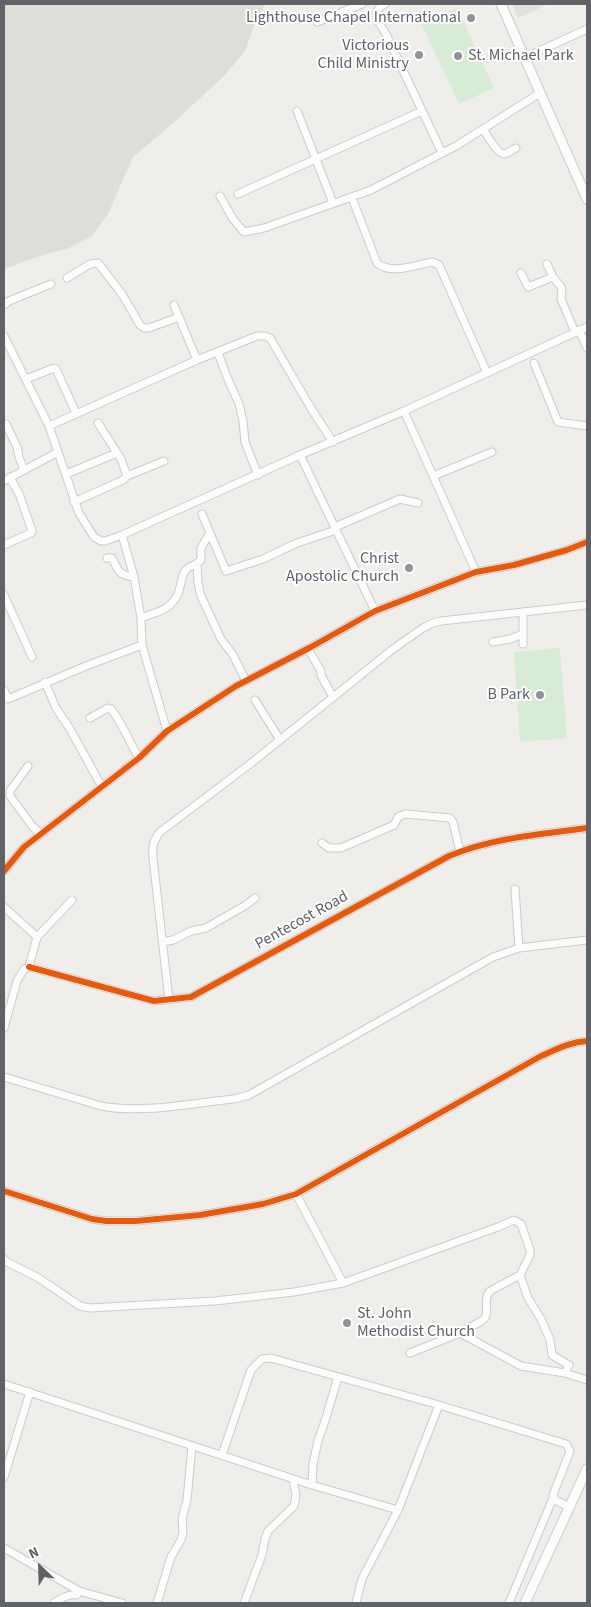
<!DOCTYPE html>
<html>
<head>
<meta charset="utf-8">
<style>
	body { margin:0 }
	#map { position:relative; width:591px; height:1607px; overflow:hidden; background:#efeeea; font-family:"Source Sans 3",sans-serif }
	canvas { display:block }
	.frame { position:absolute; inset:0; border:5px solid #5f6368; pointer-events:none }
	.north { position:absolute; left:15px; top:1542px; width:50px; height:50px; -webkit-text-stroke:4px #fff; paint-order:stroke; rotate:336deg; font-size:14px; font-weight:700; line-height:20px; text-align:center; color:#5f6368 }
	.north::after { content:''; display:block; margin:auto; width:18px; height:22px; background:#5f6368; clip-path:polygon(50% 0,100% 100%,50% 72%,0 100%) }
</style>
</head>
<body>
<div id="map">
<canvas width="591" height="1607"></canvas>
<div class="frame"></div>
<div class="north">N</div>
</div>
<script>
const c = document.querySelector('canvas').getContext('2d');
c.lineJoin = 'round';
function paint(path, color) { c.fillStyle = color; c.fill(path, 'evenodd'); }
function strokePath(path, color, width, dash) { c.strokeStyle = color; c.lineWidth = width; c.lineCap = dash ? 'butt' : 'round'; c.setLineDash(dash || []); c.stroke(path); }
function drawText(font, color, halo, rows, align = 'center') {
  c.font = font + ' "Source Sans 3",sans-serif'; c.lineWidth = 4; c.setLineDash([]); c.textBaseline = 'middle'; c.strokeStyle = halo; c.fillStyle = color; for (const [text, x, y, turn = 0] of rows) {
    c.save(); c.translate(x, y); c.rotate((+turn || 0) * Math.PI / 180); c.textAlign = isNaN(turn) ? turn : align; if (halo) c.strokeText(text, 0, 0); c.fillText(text, 0, 0); c.restore();
  }
}
paint(new Path2D(`
	M4,4H265L255,23L245,51L224,76L172,124L133,157L108,214L92,236L69,248L40,256L4,269Z`), '#dfddda');
paint(new Path2D(`
	M512,4H548L518,18Z`), '#e2e0da');
paint(new Path2D(`
	M457,8L494,88L459,104L422,25Z
	M560,648L567,738L520,742L514,652Z`), '#d8ebd6');
const minor = new Path2D(`
	M385,4L381,6L377,11L378,21L386,34L442,153
	M317,22L362,4
	M524,58L587,29
	M297,111L333,203
	M483,129C487,135 497,154 505,154C508,153 513,149 516,148
	M238,194L422,111
	M220,196L233,219L244,232L264,228L371,190L456,146L540,93
	M352,198L377,263C391,275 416,265 432,262L439,265L487,373
	M547,264L553,277L561,287L562,290L561,299L575,332
	M521,273L528,287L553,277
	M67,278L90,264L98,263L122,294L140,325L144,328H149L179,317
	M4,305L9,301L51,284
	M174,305L197,360
	M579,330L587,348
	M4,336L49,426L79,513L94,537L101,541H105L122,535L300,455
	M218,353L227,377L239,404L243,421L245,442L258,475
	M534,363L558,422L587,426
	M26,379L54,368L56,369L76,413
	M404,411L476,572
	M6,424L17,447L19,457L24,470
	M49,426L197,360L257,336H265L270,338L312,410L333,442
	M66,474L117,453
	M127,476L164,461
	M433,476L492,452
	M4,481L58,452
	M74,502L123,480L127,476L121,459L98,423
	M202,514L226,571L263,559L297,543L336,530
	M335,527L400,499L418,503
	M122,535L134,577L141,618L142,645
	M4,545L31,533L32,531L20,496L10,477
	M107,558H112C119,572 119,575 134,577
	M197,564L198,583L201,596L221,639L233,655L246,681
	M4,595L32,657
	M375,611L300,455L404,411L587,327
	M523,612V644
	M141,618C159,611 172,610 179,591C181,585 181,577 185,571C189,565 196,566 201,560V548L210,533
	M493,642L510,639L523,634
	M308,649L321,671V675L333,697
	M45,682L56,708L70,729L102,787
	M4,690L8,699L86,666L142,645L167,731
	M255,700L280,740
	M90,718L108,708L111,709C123,724 129,742 139,758
	M28,766L10,791V796L33,827L41,834
	M322,843L329,848H341L394,825L398,817L405,814L450,818L453,822L460,852
	M4,871L24,847L139,758L167,731L236,686L311,647L375,611L476,572L514,565L567,550L587,542
	M515,889L519,948
	M4,907L37,937
	M163,942L173,940L191,931L206,928L246,905L255,898
	M29,967L154,1001L191,997L449,856C492,838 541,834 587,828
	M169,1000L153,858C152,847 153,841 160,832L250,764L393,649L423,628L433,623L441,621L587,605
	M4,1028L17,981L24,969L29,967L37,937L72,900
	M4,1077L101,1106C143,1114 192,1103 234,1099L249,1095L493,957L519,948L587,940
	M4,1191L92,1219L106,1221H136L200,1215L263,1204L296,1194L541,1056C557,1049 570,1042 587,1041
	M296,1194L343,1283L498,1227L514,1220L521,1224L530,1250V1255L520,1275L528,1298L541,1319L550,1340L552,1355L569,1365L565,1373
	M4,1259L7,1262L37,1277L80,1306L90,1308L215,1301L294,1292L343,1283
	M460,1333C467,1328 479,1324 485,1318C490,1311 482,1300 490,1291L520,1275
	M410,1353L460,1333L521,1366L565,1373L587,1380
	M4,1384L312,1485L398,1510L362,1579L356,1603
	M222,1455L251,1370L262,1359L271,1358L439,1405
	M4,1477L30,1392
	M312,1485L313,1464L318,1441L325,1421L338,1377
	M398,1510L439,1405L566,1444L570,1451L553,1495L555,1500L569,1507
	M4,1548L79,1591L122,1603
	M54,1603C62,1598 68,1594 77,1595L79,1591
	M157,1603L171,1557L181,1540L183,1532L182,1519L187,1500L192,1446
	M244,1603L262,1555L265,1539L268,1531L294,1506L296,1495L293,1479
	M509,1603L553,1498`);
const tertiary = new Path2D(`
	M501,4L587,199
	M525,1603L587,1469`);
strokePath(minor, '#cbcccc', 9);
strokePath(tertiary, '#cbcccc', 11);
strokePath(minor, '#fdfcfc', 7);
strokePath(tertiary, '#fdfcfc', 9);
strokePath(new Path2D(`
	M4,871L24,847L139,758L167,731L236,686L311,647L375,611L476,572L514,565L567,550L587,542
	M29,967L154,1001L191,997L449,856C492,838 541,834 587,828
	M4,1191L92,1219L106,1221H136L200,1215L263,1204L296,1194L541,1056C557,1049 570,1042 587,1041`), '#e8590c', 6);
for (const [x, y, r, color] of [
	[471,18,5,"#919496"],
	[419,55,5,"#919496"],
	[458,56,5,"#919496"],
	[409,568,5,"#919496"],
	[540,695,5,"#919496"],
	[347,1323,5,"#919496"]
]) { const dot = new Path2D(); dot.arc(x, y, r, 0, 2 * Math.PI); c.fillStyle = color; c.fill(dot); strokePath(dot, '#fff', 2); }
drawText('16px', '#5f6368', '#fff', [
	["Lighthouse Chapel International",461,18],
	["Victorious",409,46],
	["Child Ministry",409,64],
	["St. Michael Park",468,56,"left"],
	["Christ",399,559],
	["Apostolic Church",399,577],
	["B Park",530,695],
	["St. John",357,1314,"left"],
	["Methodist Church",357,1332,"left"]
], 'right');
drawText('16px', '#5f6368', '#fff', [
	["Pentecost Road",302,921,-29]
]);
</script>
</body>
</html>
